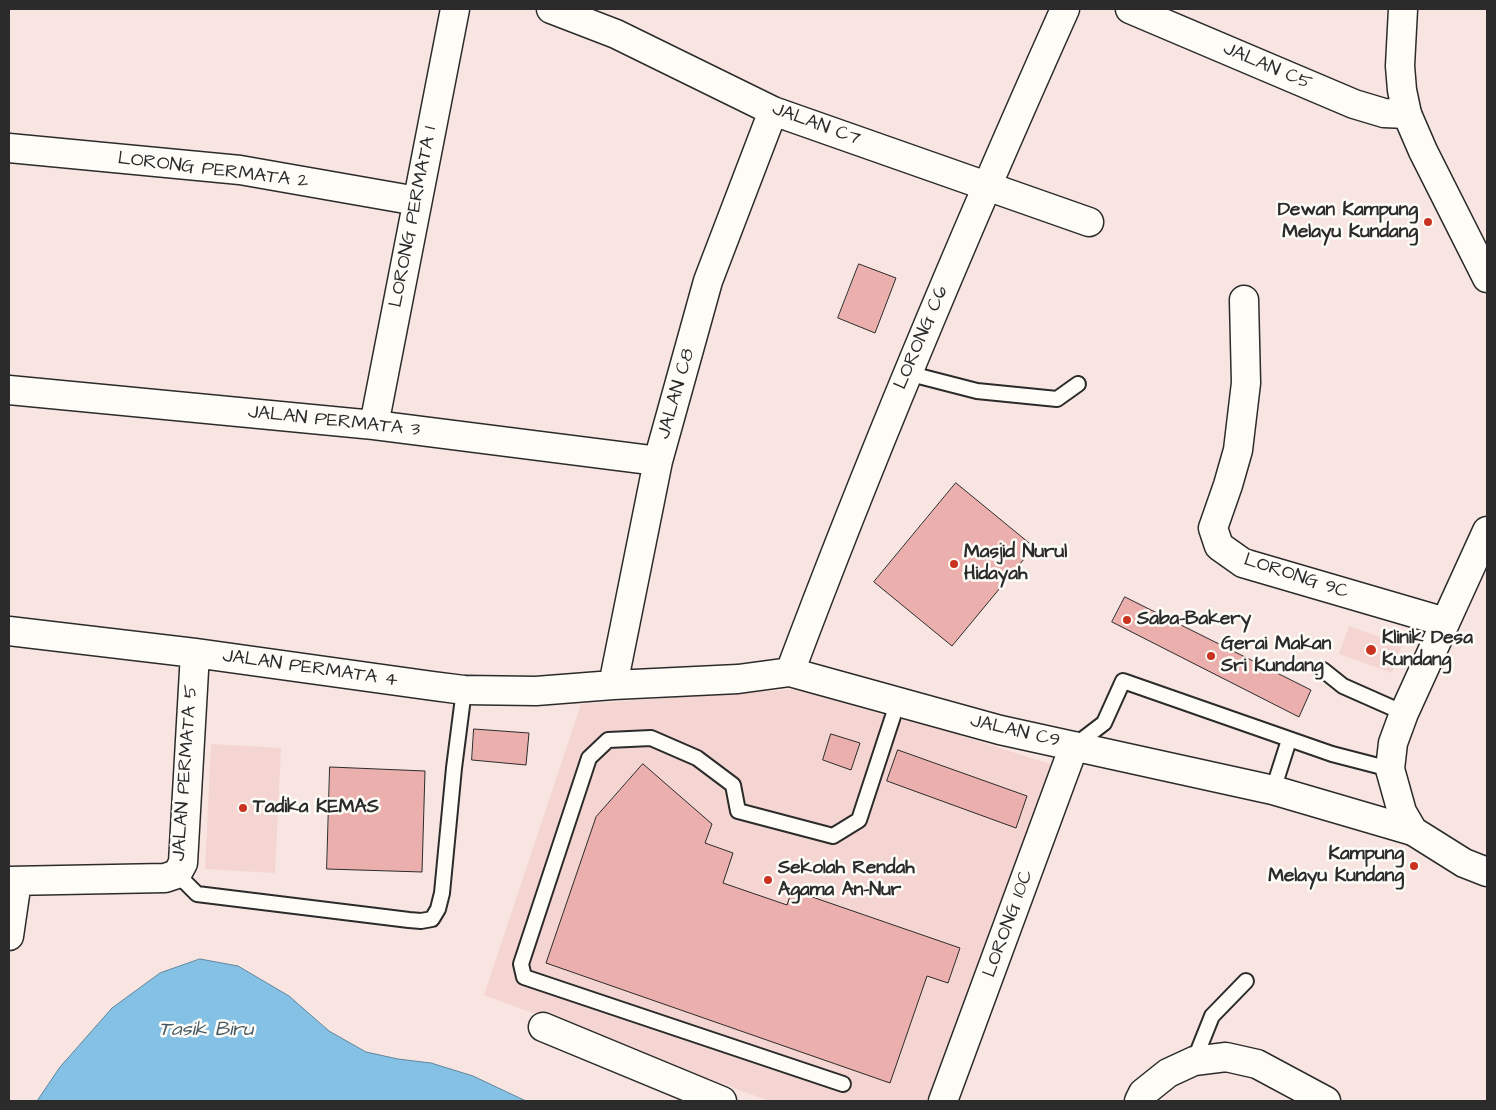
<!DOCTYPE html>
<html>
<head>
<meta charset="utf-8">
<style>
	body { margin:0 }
	#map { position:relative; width:1496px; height:1110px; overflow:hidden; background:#f8e5e1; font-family:"Architects Daughter",sans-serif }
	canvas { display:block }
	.frame { position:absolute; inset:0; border:10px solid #2b2b2b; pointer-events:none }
</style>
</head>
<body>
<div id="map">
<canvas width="1496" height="1110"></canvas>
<div class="frame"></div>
</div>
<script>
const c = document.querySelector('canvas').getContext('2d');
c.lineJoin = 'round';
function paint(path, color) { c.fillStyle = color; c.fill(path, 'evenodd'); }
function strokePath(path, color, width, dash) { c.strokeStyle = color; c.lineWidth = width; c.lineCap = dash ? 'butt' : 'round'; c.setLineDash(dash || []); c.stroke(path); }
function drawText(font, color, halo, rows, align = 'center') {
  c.font = font + ' "Architects Daughter",sans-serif'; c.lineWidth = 5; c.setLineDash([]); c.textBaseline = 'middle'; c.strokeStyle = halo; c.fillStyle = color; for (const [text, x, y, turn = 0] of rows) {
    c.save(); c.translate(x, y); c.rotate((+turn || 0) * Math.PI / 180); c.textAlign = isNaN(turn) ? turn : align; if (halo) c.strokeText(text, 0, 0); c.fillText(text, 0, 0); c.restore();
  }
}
paint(new Path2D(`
	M1349,626L1402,645L1392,673L1339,654Z
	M814,688L1056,766L932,1101H769L484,995L581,704Z
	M211,744L281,748L275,873L205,869Z`), '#f4d5d2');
const water = new Path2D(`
	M200,959L238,966L289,996L329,1031L366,1052L398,1059L431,1063L473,1076L526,1101H37L60,1067L112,1008L160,973Z`);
paint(water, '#85c1e5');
strokePath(water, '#61859b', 1);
const building = new Path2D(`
	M859,264L896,278L875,333L838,318Z
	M956,483L1034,547L952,646L874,582Z
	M1125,597L1311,690L1299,717L1112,622Z
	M474,729L529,733L526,765L472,760Z
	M831,734L860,743L851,770L823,760Z
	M898,750L1027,796L1016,828L887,781Z
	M643,764L712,824L705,843L733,853L723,883L787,905L792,890L960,948L948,983L927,976L890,1083L546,963L596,817Z
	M330,767L425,771L422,872L327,869Z`);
paint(building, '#ebb0ae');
strokePath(building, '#2b2b2b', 1);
const lane = new Path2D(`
	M907,373L977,391L1057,399L1078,384
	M1323,670L1343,686L1404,713
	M1074,746L1104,723L1123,681L1332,754L1390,769
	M1273,790L1289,740
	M177,874L197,894L409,920L421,921L432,919L438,909L442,893L454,768L464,690
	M1194,1061L1212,1016L1246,981
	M843,1084L524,977L521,964L589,758L608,740L651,738L697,758L733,785L738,811L833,836L859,820L898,701`);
const street = new Path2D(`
	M551,9L616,34L773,111L1089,222
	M1130,9L1354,104L1384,113L1407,114
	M9,148L240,170L417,201
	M1244,300L1246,383L1238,450L1228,485L1213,528L1219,546L1243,563L1445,622
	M9,390L374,425L658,461
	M374,425L455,9
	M9,631L195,653L433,686L464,690L536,691L613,685L738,679L790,672L1000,730L1273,790L1413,831
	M790,672C874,448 967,228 1065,9
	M613,685L658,461L708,281L773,111
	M9,881L165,878L177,874L183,863L195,653
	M9,936L17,881
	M543,1027L722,1101
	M943,1101L1074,746
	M1139,1101L1143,1093L1168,1073L1194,1061L1226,1057L1257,1064L1326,1101`);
const secondary = new Path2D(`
	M1403,9L1400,66L1402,90L1407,114L1423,151L1487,278
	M1487,531L1404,713L1393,743L1390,769L1402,812L1413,831L1464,863L1487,872`);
strokePath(lane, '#2b2b2b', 18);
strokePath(street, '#2b2b2b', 31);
strokePath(secondary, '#2b2b2b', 31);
strokePath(lane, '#fdfcf7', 14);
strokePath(street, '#fdfcf7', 28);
strokePath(secondary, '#fdfcf7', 28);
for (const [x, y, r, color] of [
	[1428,222,5,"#c8321e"],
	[954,564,5,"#c8321e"],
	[1127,620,5,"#c8321e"],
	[1371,650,6,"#c8321e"],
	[1211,656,5,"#c8321e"],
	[243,808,5,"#c8321e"],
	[1414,866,5,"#c8321e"],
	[768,880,5,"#c8321e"]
]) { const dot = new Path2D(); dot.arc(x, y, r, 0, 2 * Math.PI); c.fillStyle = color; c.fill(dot); strokePath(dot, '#fdfcf7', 2); }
drawText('19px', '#2b2b2b', '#fdfcf7', [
	["JALAN C5",1267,67,23],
	["JALAN C7",816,125,20],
	["LORONG PERMATA 2",213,171,7],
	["LORONG PERMATA 1",414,217,-79],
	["LORONG C6",922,338,-67],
	["JALAN C8",677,394,-74],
	["JALAN PERMATA 3",334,422,6],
	["LORONG 9C",1296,577,18],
	["JALAN PERMATA 4",310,669,8],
	["JALAN C9",1015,732,13],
	["JALAN PERMATA 5",186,773,-86],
	["LORONG 10C",1009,924,-70]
]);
drawText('bold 19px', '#2b2b2b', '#fdfcf7', [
	["Dewan Kampung",1418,211,"right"],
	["Melayu Kundang",1418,233,"right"],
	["Masjid Nurul",964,553],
	["Hidayah",964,575],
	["Saba-Bakery",1137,620],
	["Klinik Desa",1382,639],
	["Kundang",1382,661],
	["Gerai Makan",1221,645],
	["Sri Kundang",1221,667],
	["Tadika KEMAS",253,808],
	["Kampung",1404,855,"right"],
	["Melayu Kundang",1404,877,"right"],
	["Sekolah Rendah",778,869],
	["Agama An-Nur",778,891]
], 'left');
drawText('italic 20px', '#465863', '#fdfcf7', [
	["Tasik Biru",206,1031]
]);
</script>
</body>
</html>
